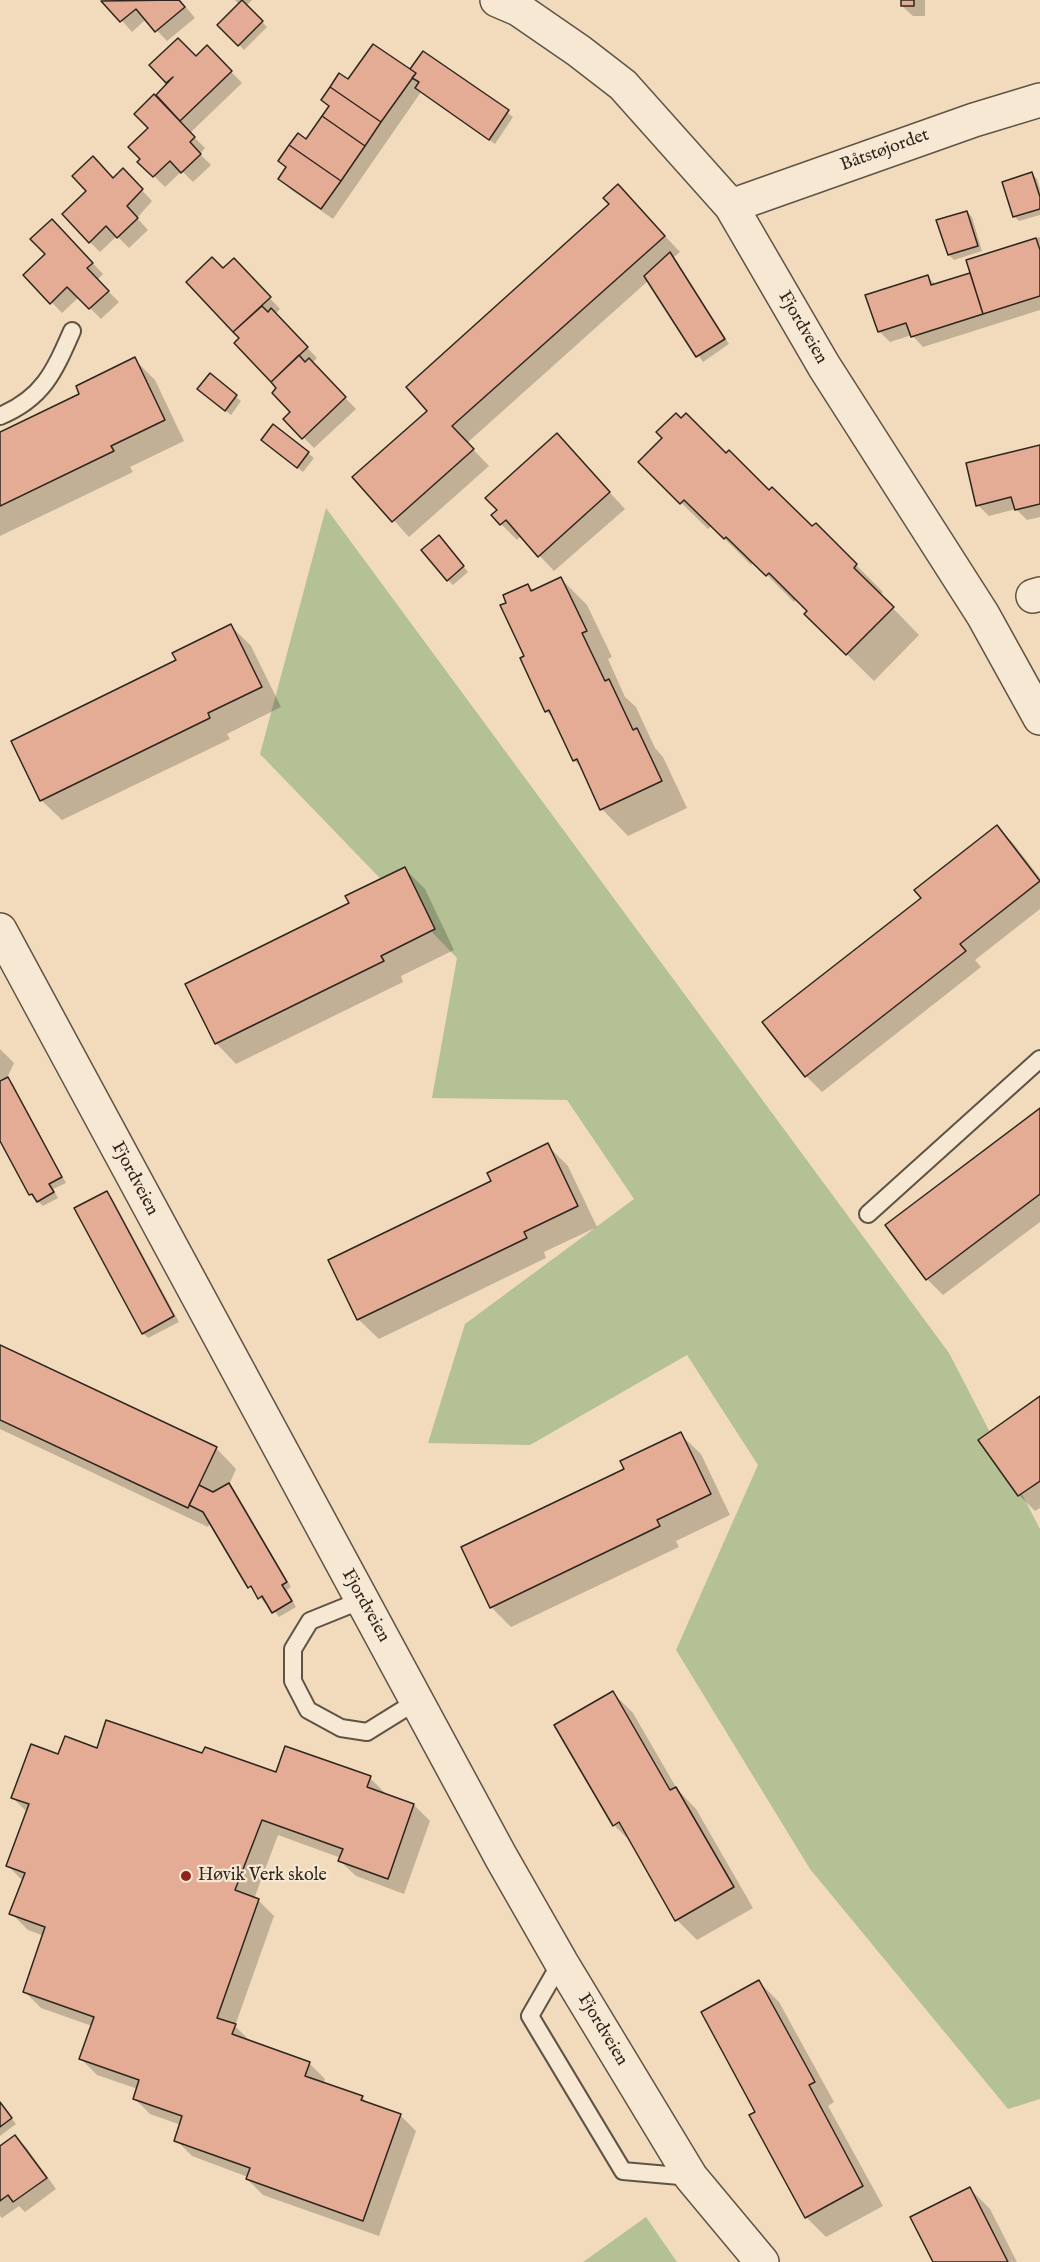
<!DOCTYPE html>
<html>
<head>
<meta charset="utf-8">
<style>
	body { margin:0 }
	canvas { display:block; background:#f1dbbc }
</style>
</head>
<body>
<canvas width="1040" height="2262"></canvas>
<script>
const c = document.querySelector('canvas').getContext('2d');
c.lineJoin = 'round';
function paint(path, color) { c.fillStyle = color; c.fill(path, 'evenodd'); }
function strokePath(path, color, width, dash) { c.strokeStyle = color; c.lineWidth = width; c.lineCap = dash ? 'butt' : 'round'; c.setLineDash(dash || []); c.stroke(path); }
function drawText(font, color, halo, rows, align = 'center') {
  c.font = font + ' "IM FELL English",serif'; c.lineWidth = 4.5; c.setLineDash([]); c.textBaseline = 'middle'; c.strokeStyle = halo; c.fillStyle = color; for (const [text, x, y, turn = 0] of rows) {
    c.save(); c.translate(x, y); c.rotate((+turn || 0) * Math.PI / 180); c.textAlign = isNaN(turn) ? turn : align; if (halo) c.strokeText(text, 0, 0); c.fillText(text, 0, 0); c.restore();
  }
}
paint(new Path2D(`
	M326,508L949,1353L1040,1529V2099L1008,2109L810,1869L676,1650L758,1465L687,1355L530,1445L428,1443L465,1324L634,1199L567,1100L432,1098L457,958L260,754Z
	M646,2217L677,2262H583Z`), '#b4c195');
paint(new Path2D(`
	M104,0H180L195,18L167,41L146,19L132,32Z
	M235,0H252L246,6L267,27L244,50L220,25L240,5Z
	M903,0H925V16H913L902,6Z
	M207,47L242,83L190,133L205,148L200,154L211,165L193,182L182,171L165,187L140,162L150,128L136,114L169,84L151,65L196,58Z
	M424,53L513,117L495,144L421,92L333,219L290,189L280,179L330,107L323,100L348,81L416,75Z
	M123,170L152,201L137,218L148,230L129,248L117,236L100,252L90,242L114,179Z
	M1032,174L1037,179L1040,189V215L1019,221L1014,216Z
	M618,186L680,252L673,258L729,344L703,362L649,280L467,443L489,466L409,537L355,477L429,411L611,205Z
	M967,212L972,217L982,251L954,260L949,255Z
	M63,232L103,274L97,280L119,302L101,319L79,297L62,313L25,275L47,254Z
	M1040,237V310L923,347L912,335L890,342L879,331L927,276L936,285L972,274L968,261Z
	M223,270L245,271L280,309L275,314L317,358L312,363L356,409L314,448L285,419L293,412L278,388L241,338L188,282Z
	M134,359L155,380L184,441L130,467L133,472L0,536V434L81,395Z
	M210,376L241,401L231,415L204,394Z
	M273,426L314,458L303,472L268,445Z
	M557,435L625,509L554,571L521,536L517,540L501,524Z
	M1040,446V517L1027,520L1016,509L989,516L978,505Z
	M726,455L812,528L816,525L883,592L880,595L919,635L874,681L806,614L809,611L797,598L794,602L754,562L751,565L712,526L708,529L640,462Z
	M444,542L468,572L453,585L448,580Z
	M561,579L587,605L612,657L608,659L625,697L636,707L655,748L663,757L687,808L628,836L602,809L583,769L574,760L555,720L546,711L508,603L528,585L534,591Z
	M231,626L251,646L281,707L227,734L230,739L62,820L41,800L178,661Z
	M997,827L1013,843L1040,878V909L975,960L981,967L822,1092L806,1076L923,898Z
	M405,869L425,889L454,950L401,976L403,982L236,1064L216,1043L351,904Z
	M0,1049L14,1063L7,1078L13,1084L66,1183L53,1189L58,1198L43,1206L30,1194L0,1138Z
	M1040,1110V1222L943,1295L927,1279L887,1226Z
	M547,1145L568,1166L597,1227L544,1252L546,1258L379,1339L358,1319L493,1181Z
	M107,1193L112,1198L179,1322L148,1338L143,1333Z
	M0,1346L216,1448L236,1469L229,1485L234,1490L291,1587L287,1590L296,1607L279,1617L267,1601L265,1603L250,1587L211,1522L208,1527L0,1429Z
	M1040,1398V1508L1035,1511L1019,1495L980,1440Z
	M680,1434L701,1454L730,1515L676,1541L679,1547L511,1627L491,1607L626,1470Z
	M613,1693L633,1713L677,1789L696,1809L753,1908L697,1940L677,1920L633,1844L614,1825Z
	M98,1749L203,1755L277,1774L370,1778L386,1794L385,1795L414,1805L430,1821L404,1894L356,1876L340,1861L341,1858L278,1835L254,1899L258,1900L274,1916L235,2026L251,2042L309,2063L325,2079L323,2084L362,2097L368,2104L400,2115L416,2131L379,2236L263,2195L247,2179L248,2177L192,2156L176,2140L181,2125L150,2114L134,2098L138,2089L97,2075L81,2059L92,2026L41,2008L25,1992L44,1936L28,1930L12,1914L24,1882L8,1866L28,1813L13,1798L59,1756Z
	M759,1982L779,2002L834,2102L828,2106L883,2206L826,2237L806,2217L757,2113Z
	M0,2103L16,2124L0,2136Z
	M15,2137L26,2147L56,2189L25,2212L19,2206L2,2218L0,2216V2148Z
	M970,2189L990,2209L1017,2262H934Z`), '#0003');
const building = new Path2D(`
	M179,0L185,7L155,32L136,9L120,22L101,1Z
	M242,0L263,21L238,46L217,25Z
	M901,0H914V6H901Z
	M178,38L196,56L207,45L232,71L180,121L156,95L173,77L166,83L149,65Z
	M373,44L416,73L381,122L330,87L339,73L348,79Z
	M423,51L509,110L489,140L415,88L419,82L412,78L416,73L410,69Z
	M330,87L381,122L365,146L322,116L329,106L321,100Z
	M154,94L195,137L190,142L201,154L181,173L170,161L153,177L137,162L140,159L128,147L148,128L134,114Z
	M322,116L365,146L341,181L289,145L298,133L306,139Z
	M289,145L341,181L321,209L278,179L286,167L278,161Z
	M93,156L113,178L123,168L143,189L127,206L138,218L117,238L106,226L89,243L62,214L86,191L72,176Z
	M1032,172L1040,197V209L1013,217L1002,182Z
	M618,184L665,236L452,426L474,449L392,522L352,477L427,411L406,387L609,204L603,198Z
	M967,211L978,246L948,255L936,220Z
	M52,219L93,263L87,268L109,291L89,309L67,287L50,304L23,275L45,254L30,239Z
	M1036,238L1040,250V296L983,314L966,260Z
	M670,252L725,339L696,357L644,276Z
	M212,257L223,268L234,258L271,297L233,332L186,282Z
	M970,273L983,314L911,337L906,323L878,332L865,295L928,275L931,285Z
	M262,306L268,312L271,308L308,347L271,382L234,343L239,338L233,332Z
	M299,355L305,362L309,358L346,397L302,439L283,419L290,412L272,393L276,388L271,382Z
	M135,357L165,420L111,446L114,451L0,506V432L79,394L76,386Z
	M210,373L237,395L225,411L197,389Z
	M676,413L681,418L686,413L726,453L729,450L769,490L772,487L812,526L816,523L857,564L854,568L894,607L846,655L804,614L807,611L769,573L766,576L726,537L724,539L684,500L680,504L638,462L662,438L656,432Z
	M273,424L309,452L297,468L261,440Z
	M557,433L610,492L538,557L506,520L500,525L491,515L497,510L485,498Z
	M1040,445V504L1015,510L1011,497L976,506L966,463Z
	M439,535L464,566L447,581L421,550Z
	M561,577L587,631L582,633L605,681L609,679L633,730L637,728L662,781L600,810L577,759L573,761L549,710L545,712L520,658L524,656L500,605L506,603L503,595L528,584L531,591Z
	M231,624L262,687L208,713L210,718L40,801L11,741L176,660L172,653Z
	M997,825L1040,881L960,944L966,951L805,1077L762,1022L921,898L914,890Z
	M405,867L435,929L381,956L384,961L215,1044L185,984L349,903L345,896Z
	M8,1077L62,1177L49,1184L54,1192L37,1202L32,1194L29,1195L0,1141V1081Z
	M1040,1108V1194L926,1280L885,1225Z
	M548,1143L578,1206L524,1232L527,1238L357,1320L328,1260L491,1181L487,1173Z
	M107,1191L174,1316L142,1334L74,1208Z
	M0,1345L217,1447L188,1508L0,1420Z
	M1040,1396V1481L1018,1496L978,1440Z
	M681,1432L711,1494L657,1520L660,1526L490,1608L461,1547L624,1469L620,1461Z
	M229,1483L287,1582L282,1585L292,1601L272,1613L262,1596L258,1599L251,1586L248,1588L203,1512L189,1505L199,1485L213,1492Z
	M613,1691L670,1790L676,1787L734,1887L675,1921L619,1822L613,1826L554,1725Z
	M106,1720L202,1753L205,1747L276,1772L285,1746L371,1776L367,1787L414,1804L388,1879L338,1861L343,1849L262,1820L235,1890L259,1899L217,2018L236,2024L232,2034L310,2062L305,2076L363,2096L361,2100L401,2114L363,2221L246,2179L250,2168L174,2141L182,2116L133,2099L139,2080L79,2059L94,2017L23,1992L45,1927L9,1914L25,1873L6,1866L29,1804L11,1798L31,1744L58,1754L65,1736L97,1748Z
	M759,1980L815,2082L809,2085L863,2186L805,2218L749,2115L755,2112L701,2012Z
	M0,2102L12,2118L0,2127Z
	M15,2135L47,2178L13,2202L8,2195L0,2201V2146Z
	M970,2187L1008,2262H933L910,2217Z`);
paint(building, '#e4ab95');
strokePath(building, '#2e261d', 1.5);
const service = new Path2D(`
	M0,416C43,398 54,372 72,331
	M868,1214L1040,1059
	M362,1600L310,1621L293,1649V1681L308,1710L341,1728L367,1732L417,1701
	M561,1962L530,2016L623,2171L691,2177`);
const minor = new Path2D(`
	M497,0L518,9L579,51L623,85L731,206L824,366L983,615L1040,718
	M731,206L974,120L1040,100
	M1033,596L1040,594
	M0,930L501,1857L561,1962L691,2177L762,2262`);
strokePath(service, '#5f5345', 20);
strokePath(minor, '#5f5345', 36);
strokePath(service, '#f6e8d3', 16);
strokePath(minor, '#f6e8d3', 33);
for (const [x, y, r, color] of [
	[186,1876,6,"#8f2418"]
]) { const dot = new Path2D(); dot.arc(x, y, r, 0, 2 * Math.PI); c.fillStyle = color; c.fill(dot); strokePath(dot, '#f6e8d3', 2); }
drawText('18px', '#2e261d', '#f6e8d3', [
	["Båtstøjordet",885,151,-20],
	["Fjordveien",802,328,60],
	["Fjordveien",134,1179,62],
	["Fjordveien",365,1606,61],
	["Fjordveien",602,2030,59]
]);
drawText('18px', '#2e261d', '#f6e8d3', [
	["Høvik Verk skole",198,1876]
], 'left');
</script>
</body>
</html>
